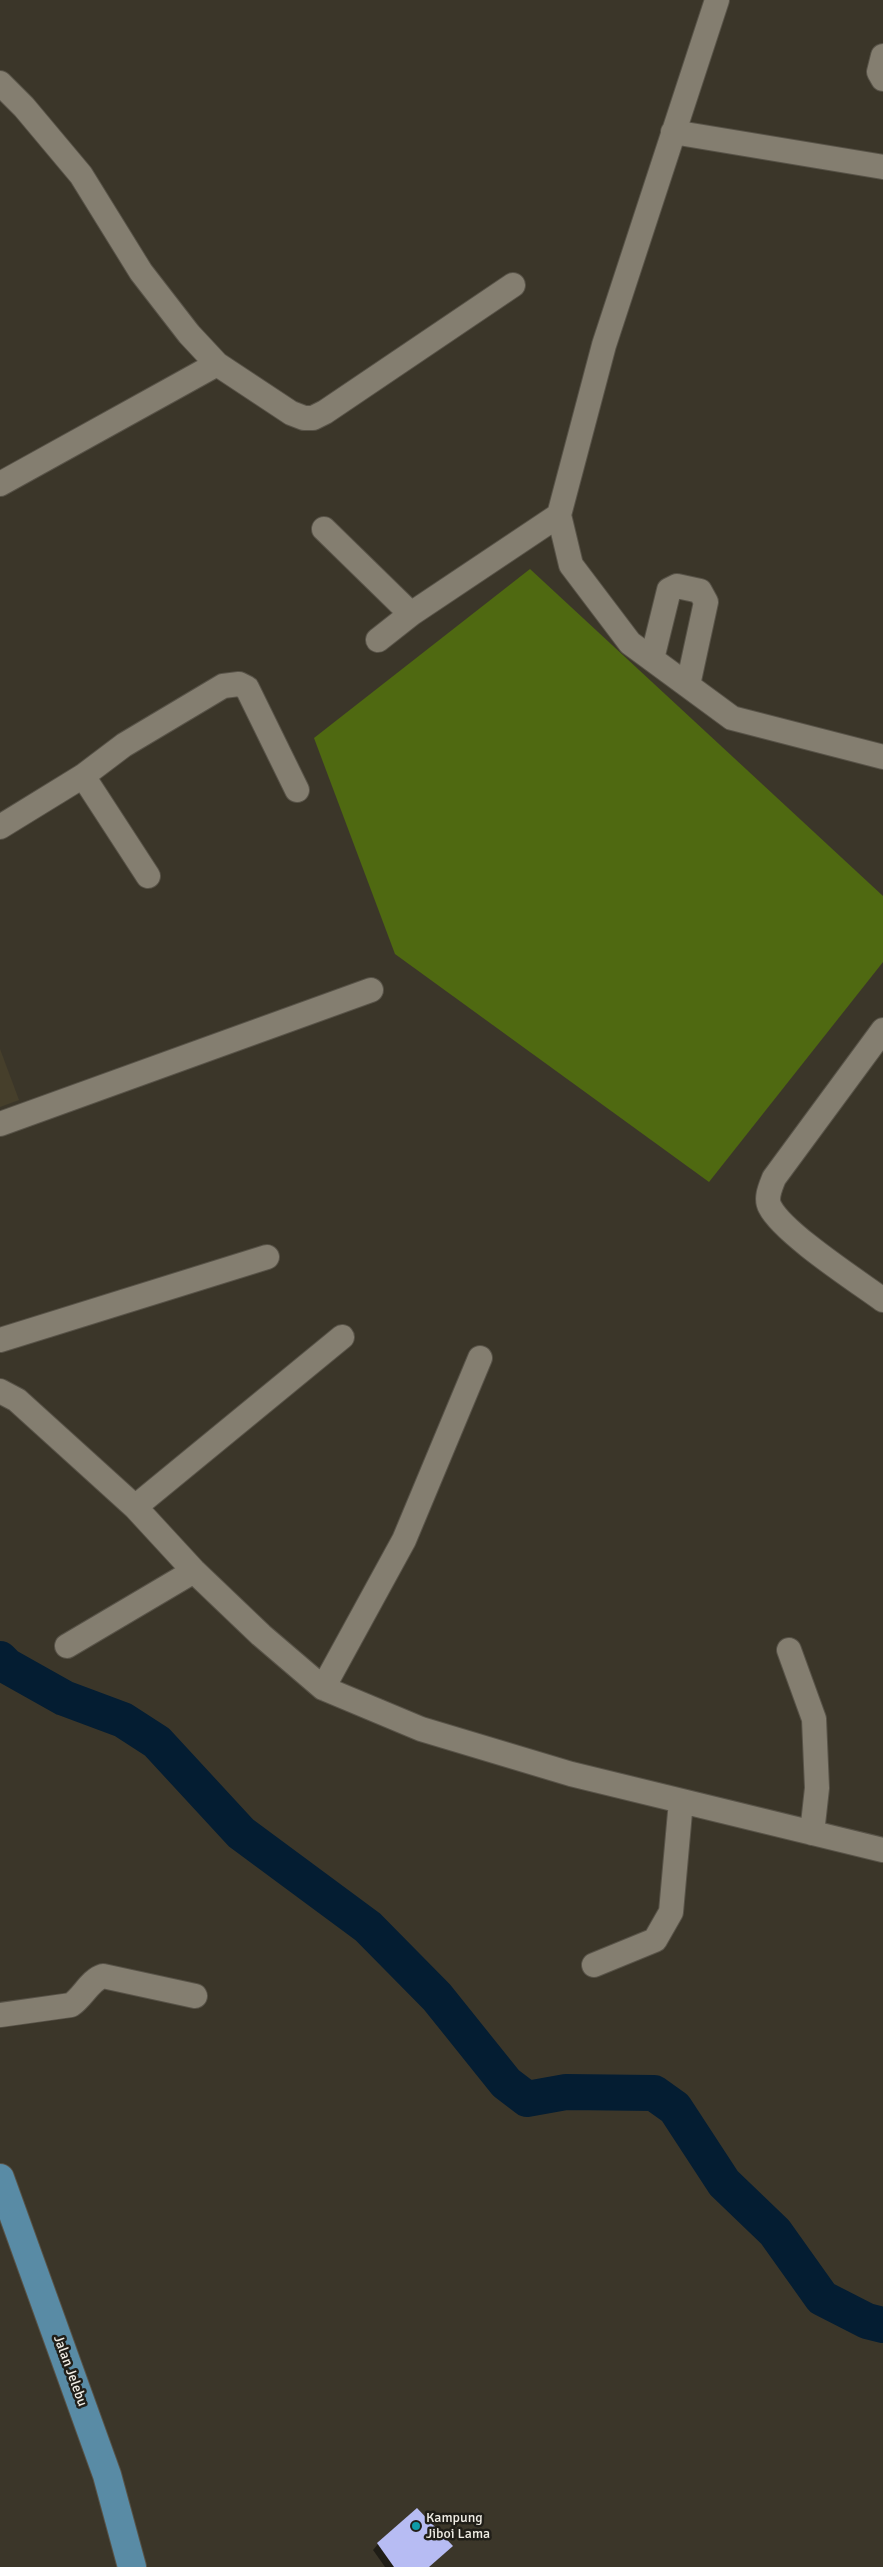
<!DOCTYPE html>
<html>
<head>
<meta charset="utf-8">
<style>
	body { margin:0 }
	canvas { display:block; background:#3b3629 }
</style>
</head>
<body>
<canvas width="883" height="2567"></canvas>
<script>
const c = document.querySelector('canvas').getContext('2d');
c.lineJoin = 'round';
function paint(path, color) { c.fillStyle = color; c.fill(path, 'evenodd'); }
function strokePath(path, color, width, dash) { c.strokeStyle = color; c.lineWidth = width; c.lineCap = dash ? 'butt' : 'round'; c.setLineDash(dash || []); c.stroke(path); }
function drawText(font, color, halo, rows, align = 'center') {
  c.font = font + ' Signika,sans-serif'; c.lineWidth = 5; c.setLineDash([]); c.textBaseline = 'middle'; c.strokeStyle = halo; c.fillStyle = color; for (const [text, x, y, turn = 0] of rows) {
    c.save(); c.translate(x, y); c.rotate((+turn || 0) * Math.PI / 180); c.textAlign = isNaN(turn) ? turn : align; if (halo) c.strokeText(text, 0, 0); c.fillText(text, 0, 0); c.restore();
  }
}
paint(new Path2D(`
	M0,1049L19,1100L0,1107Z`), '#463f2b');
paint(new Path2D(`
	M530,569L883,896V962L709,1182L395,954L314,738Z`), '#4f6911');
paint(new Path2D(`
	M378,2544L428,2567H385L373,2550Z`), '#0007');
strokePath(new Path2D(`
	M0,1659L7,1666L64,1698L123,1720L157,1742L241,1833L368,1927L437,1997L506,2083L527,2099L566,2092L654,2093L675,2108L724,2183L775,2232L822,2298L867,2321L883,2325`), '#041d32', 36);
paint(new Path2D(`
	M417,2508L453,2546L429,2567H394L377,2543Z`), '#b7bcf3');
const minor = new Path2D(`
	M717,0L604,345L559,515L571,565L630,643L732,718L883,757
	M883,56L879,72L883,79
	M0,83L24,107L81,175L141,272L189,334L217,364L291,413L304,418H313L325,412L513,285
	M673,132L883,167
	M0,484L217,364
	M324,529L411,614
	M378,640L411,614L559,515
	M652,659L669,590L677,586L700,591L706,602L688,685
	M83,776L148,876
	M0,827L83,776L124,745L223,686L239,684L247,688L297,790
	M883,1030L774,1178C771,1186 765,1198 770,1207C783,1233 857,1281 883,1300
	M0,1124L371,990
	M0,1340L267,1257
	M0,1391L17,1400L135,1507L194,1571L261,1635L323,1688L421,1729L571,1774L883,1850
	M135,1507L342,1337
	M67,1646L194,1571
	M789,1650L814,1719L817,1788L812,1833
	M323,1688L404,1540L480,1358
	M594,1965L655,1940L671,1912L681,1801
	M0,2015L71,2005C83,1997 90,1980 103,1976L195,1996`);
const major = new Path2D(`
	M0,2178L107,2475L132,2567`);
strokePath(minor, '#585348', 26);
strokePath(major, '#585348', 30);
strokePath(minor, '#847e70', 24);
strokePath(major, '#598ba5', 28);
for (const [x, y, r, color] of [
	[416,2526,5,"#0f9aa8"]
]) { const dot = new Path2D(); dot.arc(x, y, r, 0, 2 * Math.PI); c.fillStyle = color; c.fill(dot); strokePath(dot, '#201e18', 2); }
drawText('14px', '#f0ede5', '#201e18', [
	["Jalan Jelebu",70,2371,70]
]);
drawText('14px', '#f0ede5', '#201e18', [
	["Kampung",426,2518],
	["Jiboi Lama",426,2534]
], 'left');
</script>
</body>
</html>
